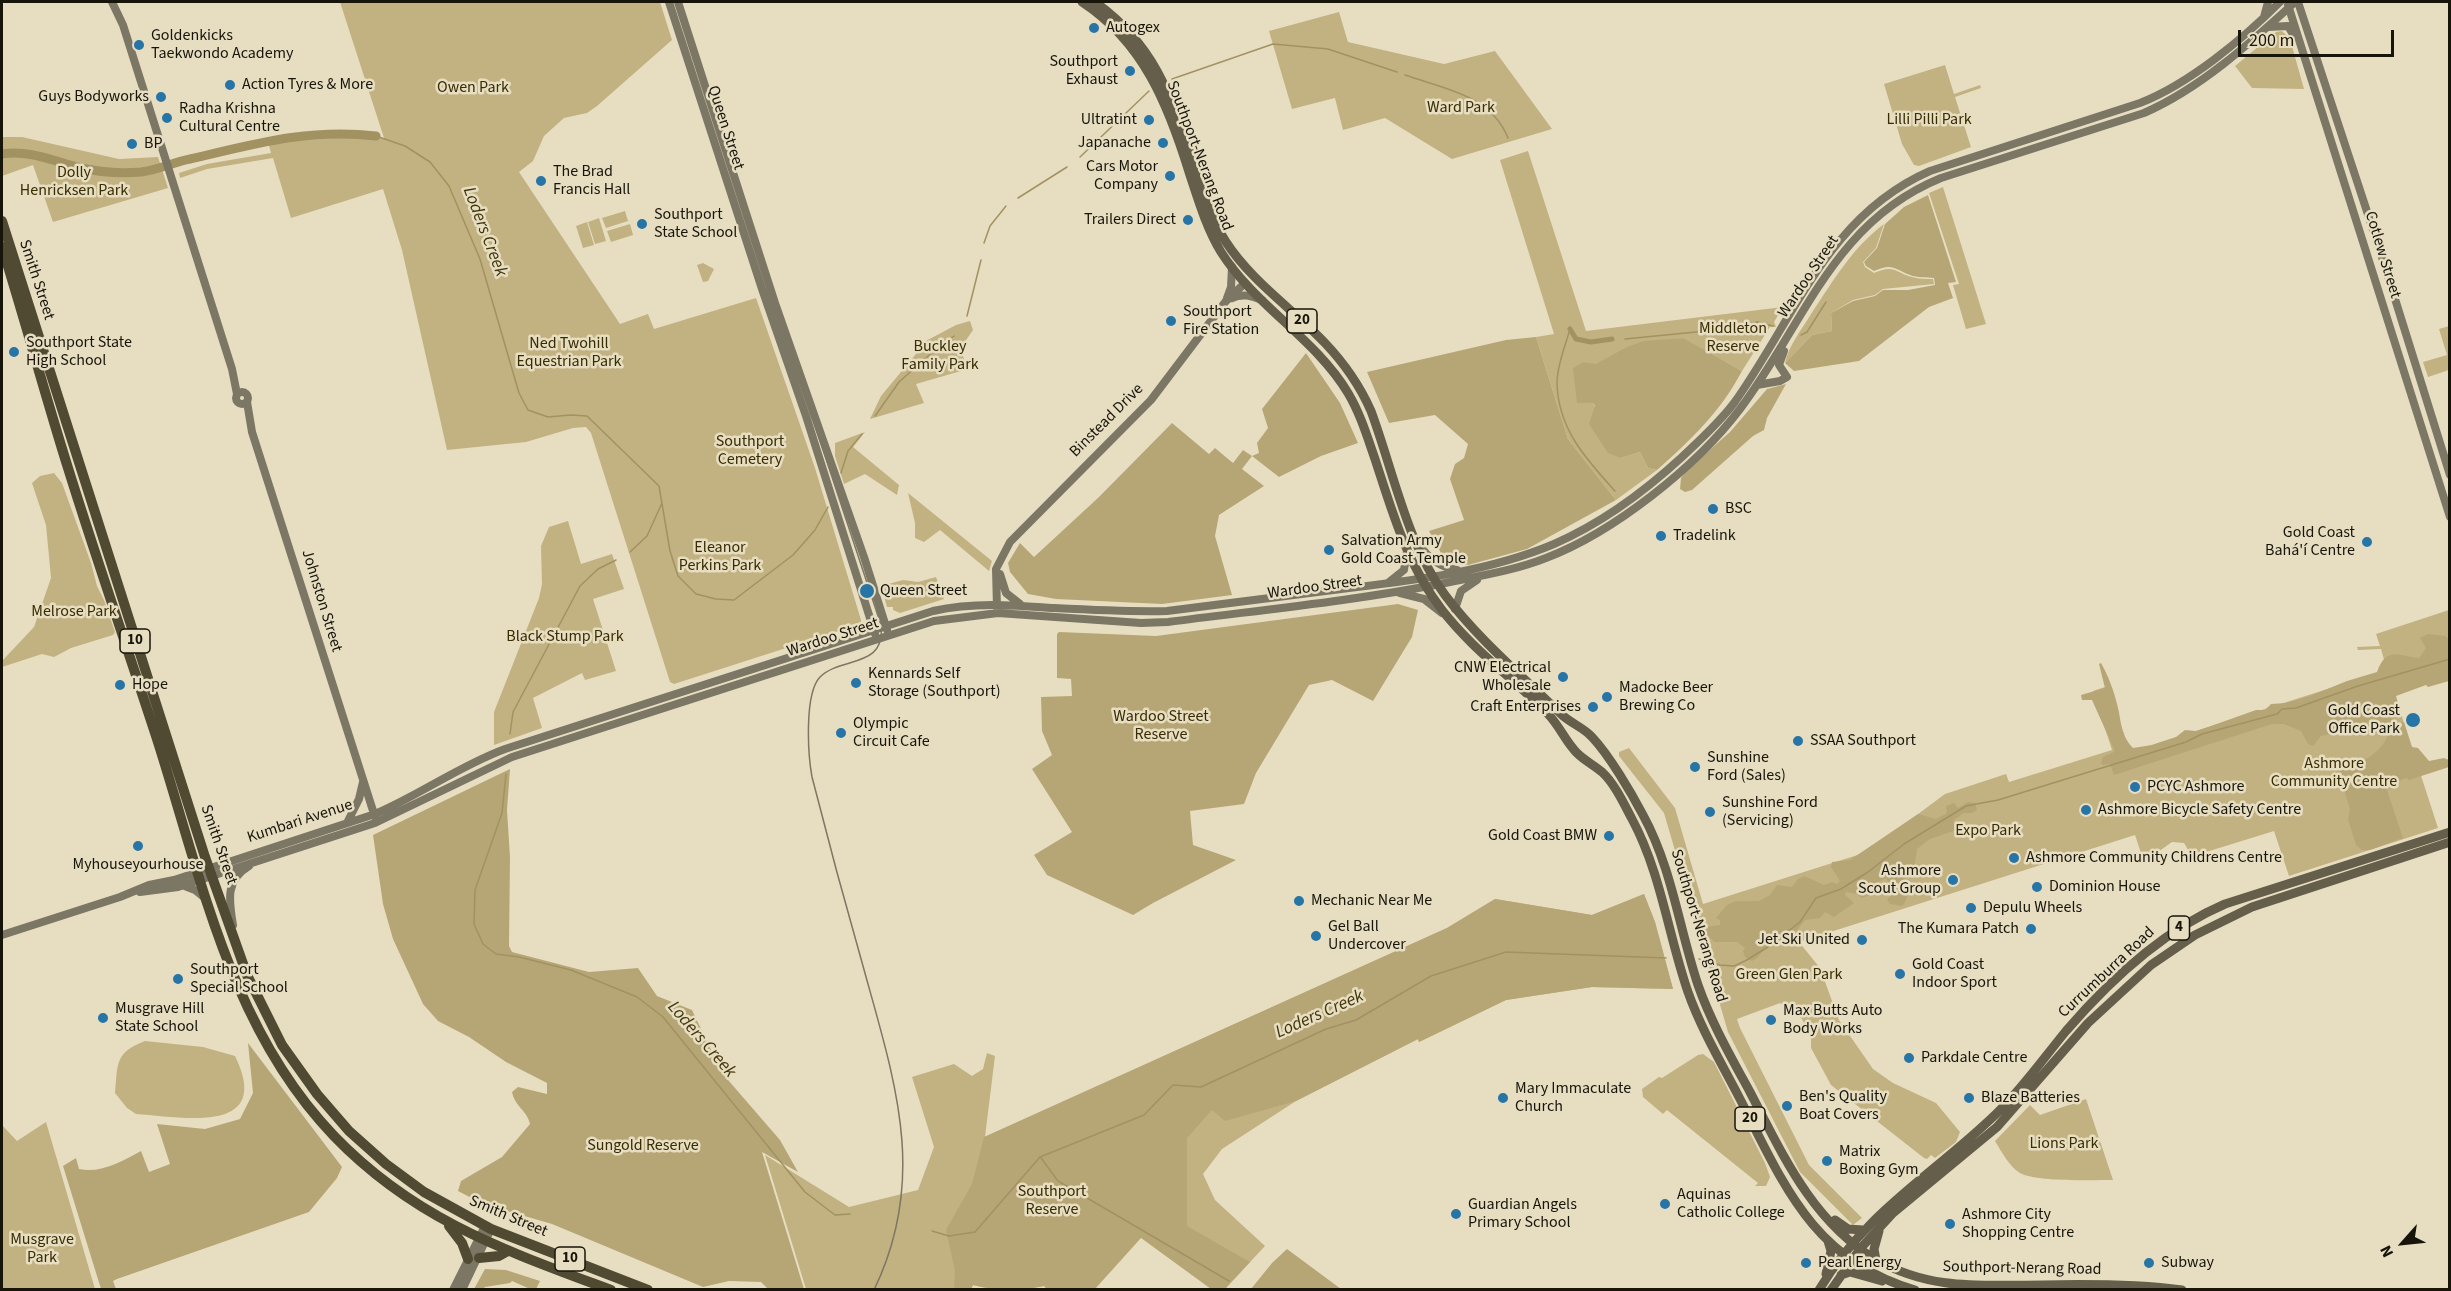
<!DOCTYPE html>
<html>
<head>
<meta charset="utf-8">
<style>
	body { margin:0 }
	#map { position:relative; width:2451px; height:1291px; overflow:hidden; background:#e7dec2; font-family:"Source Sans 3",sans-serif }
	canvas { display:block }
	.frame { position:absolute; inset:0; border:3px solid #17140a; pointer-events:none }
	.north { position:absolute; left:2373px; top:1213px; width:60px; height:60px; -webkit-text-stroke:4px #e7dec2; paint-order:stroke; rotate:243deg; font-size:16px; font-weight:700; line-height:24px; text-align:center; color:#17140a }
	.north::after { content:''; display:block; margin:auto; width:21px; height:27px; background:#17140a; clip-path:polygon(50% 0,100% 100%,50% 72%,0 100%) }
	.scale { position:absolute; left:2238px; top:30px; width:156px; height:27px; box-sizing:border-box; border:3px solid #17140a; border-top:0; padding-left:8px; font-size:18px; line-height:21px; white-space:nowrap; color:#17140a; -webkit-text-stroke:4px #e7dec2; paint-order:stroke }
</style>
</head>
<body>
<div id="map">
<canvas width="2451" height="1291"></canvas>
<div class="frame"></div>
<div class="north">N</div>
<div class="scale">200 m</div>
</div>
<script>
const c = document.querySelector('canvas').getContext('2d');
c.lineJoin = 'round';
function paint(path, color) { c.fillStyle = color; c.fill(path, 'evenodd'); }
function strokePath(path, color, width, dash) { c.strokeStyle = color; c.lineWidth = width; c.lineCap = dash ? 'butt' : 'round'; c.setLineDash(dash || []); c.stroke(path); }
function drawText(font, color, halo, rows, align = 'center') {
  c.font = font + ' "Source Sans 3",sans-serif'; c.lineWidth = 5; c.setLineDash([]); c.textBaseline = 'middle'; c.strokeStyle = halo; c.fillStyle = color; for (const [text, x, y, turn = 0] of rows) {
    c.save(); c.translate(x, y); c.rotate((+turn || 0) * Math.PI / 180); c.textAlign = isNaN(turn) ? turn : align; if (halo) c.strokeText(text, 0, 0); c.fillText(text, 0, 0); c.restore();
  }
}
paint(new Path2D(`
	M340,2H660L672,40L597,106L587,113L564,118L544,136L533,161L519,172L620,324L648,314L654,329L756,298L815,468L861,620V624L674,684L670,682L591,433L586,427L573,428L526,442L447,450L402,250L383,189L291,218L273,158L207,169L180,178L179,173L207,164L271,153L268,142C306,132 346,130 384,138Z
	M1339,12L1348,42L1444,64L1495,51L1552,129L1452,159L1385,118L1343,130L1335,98L1292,109L1269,31Z
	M2276,32L2282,31L2290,39L2304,89L2252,88L2235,66Z
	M1945,65L1954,94L1980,85L1981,88L1955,97L1971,147L1919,166L1914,165L1902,144L1884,84Z
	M2,137H22L119,159L158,157L168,188L53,222L33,165L2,176Z
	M1528,151L1586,331L1783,307L1774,322L1776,327H1770L1742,371L1682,338L1624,348L1596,365L1584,362L1593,403L1621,458L1640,452L1648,468L1657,470L1616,500L1568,439L1536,337L1554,334L1500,160Z
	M1943,187L1986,324L1966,329L1953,285L1959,284L1929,193Z
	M625,211L628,221L606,228L602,218Z
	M599,218L606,241L595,244L588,222Z
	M587,222L594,245L583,248L576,226Z
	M630,224L633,235L611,242L607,231Z
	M1884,224L1876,248L1863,262L1865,267L1874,273C1895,264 1894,272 1912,277C1919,279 1926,279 1933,279L1934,284L1883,289L1875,295L1853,300L1831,313L1832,331L1812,335L1785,363C1789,345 1802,329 1811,314C1833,281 1852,248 1884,224Z
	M703,263L714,269L708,281L703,282L697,265Z
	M970,321L973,330L960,349L968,369L916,384L924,403L870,419L881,396L920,349L922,343L956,325Z
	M2449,326V370L2428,377L2423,362L2447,355L2439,329Z
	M865,432L853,447L899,485L897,495L865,474L844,484L835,456V443Z
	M54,473L62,483L91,563L97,586L104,600L115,632L113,635L71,648L54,657L42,654L2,667V661L34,627L51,578L46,525L32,483L40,476Z
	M908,493L992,561L989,571L940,530L924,542L915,538V523Z
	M568,521L581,564L612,554L624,589L593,599L616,671L585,680L582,673L533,698L542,728L494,745V712L539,598L542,584L541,546L549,527Z
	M936,577L944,599L900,613L893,610V607H887L881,586L903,580L918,582Z
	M2449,610V667L2392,686L2438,828L2289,876L2274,831L2203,853H2190L2184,843L2172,842L2144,862L2135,835L1799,942L1820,968L1839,1020L1873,1069L1893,1083L1936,1103L1960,1132L1956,1142L1935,1158L1931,1155L1927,1159L1924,1158L1831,1085L1811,1048V1037L1802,1019L1780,1003L1737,1019L1740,1028L1809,1165L1862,1218L1853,1225L1800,1172L1728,1032L1664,813L1619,756V752L1629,748L1675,808L1703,904L1867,852L1945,794L2006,774L2009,782L2112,750L2093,691L2108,686L2130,752L2387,670L2381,649L2358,650L2357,647L2380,646L2376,634Z
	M1644,894L1655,922L1673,989L1592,987L1506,1000L1419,1042L1418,1039L1296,1101L1222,1149L1203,1174L1215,1200L1265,1246L1225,1289H1222L1140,1226L1047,1289L1044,1286C1022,1291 995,1291 973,1285L971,1290L806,1289L765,1155L849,1207L918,1190L934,1147L912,1077L954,1064L972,1076L983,1069L987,1053L995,1056L985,1137L1447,928L1495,899L1592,915Z
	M145,1041L203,1047L235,1056C274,1136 181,1117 136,1114L127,1108L115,1093C118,1064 114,1053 145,1041Z
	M1703,1054L1714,1062L1765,1163L1770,1177L1766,1186H1755L1758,1183L1667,1110L1663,1114L1643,1097L1642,1089L1659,1077L1662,1078L1698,1055Z
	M2086,1099L2113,1180C2091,1180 2041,1182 2022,1174C2011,1169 2001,1151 1995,1141L2030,1105L2040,1115Z
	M46,1122L95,1289H2V1125L17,1141Z`), '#c2b281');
paint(new Path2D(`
	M1928,195L1956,282L1948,283L1953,298L1929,307L1859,361L1794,371L1785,363L1812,335L1832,331L1831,313L1853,301L1875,296L1883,290H1908L1935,285L1934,278C1926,277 1917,278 1910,275C1893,268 1893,263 1874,271L1866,266L1864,262L1877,248L1885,224L1904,207Z
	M1536,337L1568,439L1616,500L1527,549L1468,565L1452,563L1442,555L1429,531L1464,520L1450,479L1455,464L1464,458L1468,444L1435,415L1389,423L1367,372L1506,340Z
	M1683,338L1742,371C1721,411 1691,440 1657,470L1648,468L1640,452L1621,458L1608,453L1589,424L1595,406L1593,403H1577L1573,368L1584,362L1596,364L1624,348L1644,341Z
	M1306,353L1340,403L1358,443L1321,456L1279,477L1252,456L1242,469L1264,486L1219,515L1215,536L1232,595L1162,604L1056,599L1028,594L1010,572L1008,563L1020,543L1034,557L1099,497L1172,423L1209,454L1215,448L1233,463L1243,450L1252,456L1259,453L1257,443L1268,428L1262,409Z
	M1786,384L1767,418L1764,430L1753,436L1692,490L1685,492L1680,489L1681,478L1687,470L1730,432L1767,389Z
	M1398,604L1418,610L1412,637L1373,701L1332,680L1309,685L1256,773L1244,804L1190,811L1193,845L1236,860L1153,903L1133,915L1047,875L1034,855L1072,832L1032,769L1052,755L1042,731L1041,697L1072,696L1071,679L1057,678V634L1059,632L1156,636Z
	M2428,634L2446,636L2449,640V681L2428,687L2426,685L2396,696L2399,706L2392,713L2396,724L2404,722L2412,747L2418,748L2429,761L2444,758L2449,760V767L2409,780L2406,778L2386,787L2403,838L2370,850H2362L2356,845L2348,819L2350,809L2344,790L2340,788L2341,777L2337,774L2338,768C2359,765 2380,755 2388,735C2378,712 2352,725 2335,733C2331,735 2326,734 2321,736L2313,746L2308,744L2301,731L2284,724H2272L2114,775L2110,764L2103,765L2101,763L2103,757L2114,752V749L2092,700H2082L2081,695L2105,688L2099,664L2101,663C2108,675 2114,691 2117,704C2122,721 2119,733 2133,748L2152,745L2176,737L2185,730L2196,731L2211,726L2256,710H2265L2271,704L2286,703L2310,696L2347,681L2377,672C2386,646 2399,656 2419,658L2426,648L2420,638Z
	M510,769L507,810L510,857L509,946L512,952L589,972L638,968L657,996L692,1010L722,1073L780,1140L798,1172L762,1152L804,1289H768L761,1282L729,1281L703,1287L552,1224L483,1204L458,1191L461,1181L502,1157L530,1124C527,1110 515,1107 512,1092L518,1087L547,1094V1083L506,1062L469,1037L438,1021L423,1004L393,939L383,904L373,835Z
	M1968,802L1975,803L1977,810L1972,813H1963L1953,821L1956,830L1930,839L1917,849L1914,870L1905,878C1909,891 1910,896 1902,906L1890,904L1887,899L1894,894L1886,878L1872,886L1873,894L1862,898L1857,894L1846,892L1845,895L1854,903L1834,917L1825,912L1820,918L1805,920L1798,929L1766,947L1757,958L1752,961L1745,957L1743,951L1745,948L1737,942H1715L1704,933L1705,927L1720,925V920L1716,918L1727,905L1736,901H1759L1770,895L1777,885L1792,887L1798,879L1804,876L1824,885L1832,882L1837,884L1840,881L1831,867L1832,862L1850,860L1918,814L1936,819L1947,813L1946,806L1954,803L1958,808Z
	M1644,894L1655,922L1673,989L1592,987L1506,1000L1419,1042L1418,1039L1296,1101L1225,1121L1212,1110L1187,1138V1226L1250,1262L1225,1289H1211L1141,1238L1095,1289H1047L1044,1286C1021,1291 995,1291 973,1285L971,1289H954L955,1271L946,1230L972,1184L984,1137L1447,928L1495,899L1592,915Z
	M248,1043L342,1167L337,1178L309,1212L117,1279L113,1281L116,1289H101L63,1166L76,1158L79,1169C100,1174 123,1161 141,1151L149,1172L170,1164L157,1124L205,1129L240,1119L253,1093Z
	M1287,1249L1341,1289H1251L1272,1263Z
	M485,1269L506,1270L540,1281L536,1289H530L512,1281L510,1283L485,1287L483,1289H474Z`), '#b7a675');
strokePath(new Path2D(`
	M1405,75C1445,89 1491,95 1508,138
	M1172,79L1273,44L1328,49L1397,72
	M376,136L405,146L430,162L449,186L480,259L519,393L528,410L548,417L571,415L587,416L659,486L670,551L678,576L696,594L716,599L734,600L793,555L815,530L828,507
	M1080,157L1149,91
	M1018,198L1067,167
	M984,243L990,226L1006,206
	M967,316L981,260
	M1570,329C1565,347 1557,365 1557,383C1558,429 1586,459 1615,491
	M1801,335L1807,332L1826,302
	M1625,339L1706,331L1758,322L1773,326
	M875,416L899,382L935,350L954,336
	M841,473L848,451L862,434
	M630,552L647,536L662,503
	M510,734L513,712L580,586L598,569L616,560
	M506,774L502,813L475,890L474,924L483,944L496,954L519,957L571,970L637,997L663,1017L805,1192L835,1215L850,1214
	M1699,959L1720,965L1734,966L1745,961L1768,947L1800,922L1816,898L1841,889L1868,872L1904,844L1966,806L1998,800L2186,742L2202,734L2277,714L2282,709L2296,708L2358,686L2450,659
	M1041,1158L1058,1181L1229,1281
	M932,1231L949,1236L975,1232L1040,1157L1144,1115L1173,1085L1201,1087L1326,1029L1356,1020L1431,976L1506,952L1666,958`), '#a29261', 1.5);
strokePath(new Path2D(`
	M1570,329L1576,339L1591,342L1612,339`), '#a29261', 5);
strokePath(new Path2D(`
	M2,154C29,150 51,160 77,167C98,172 120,174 141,172C158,170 174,162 190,159C254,144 309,128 376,136`), '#a29261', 9);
strokePath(new Path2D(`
	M112,2L123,25L232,369L237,394
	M669,2L762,289L806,416L875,634
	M678,2L775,303L864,557L887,630
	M2298,2L2381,254L2450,475
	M2288,5L2450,517
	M2264,17L2268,2
	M2268,27L2288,26L2294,36
	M1227,298L1231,287L1232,267
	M1232,298C1243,293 1251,296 1262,300
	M1757,385L1780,381L1787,377L1779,365L1784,351
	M236 398a6 6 0 1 1 12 0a6 6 0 1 1-12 0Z
	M247,402L252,432L375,817
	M1419,545C1429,558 1439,567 1457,570
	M1000,574L1006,593L1020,604
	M1389,582L1404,570L1407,551
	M1400,593L1424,599L1442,613
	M997,608L996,569L1010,542L1151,400L1226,301L1245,283
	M1455,609L1461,591L1477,580
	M347,823L359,799L363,782
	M182,885L195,890L206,899
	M140,892L178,887L375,823L512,757L934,621L998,613L1141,623L1168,622C1260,610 1354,601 1445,583C1479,576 1513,571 1546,558C1614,532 1696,467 1740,409C1805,323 1833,222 1941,178L2144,113C2201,88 2250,43 2295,2
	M233,925C229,901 225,880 249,866
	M2,935L120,897L149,885L174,880L375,814C420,795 459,766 505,749L933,611C973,602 1012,605 1052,608C1091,610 1129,612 1167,611C1228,603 1288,596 1349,588C1418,580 1490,571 1554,544C1602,523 1644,492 1682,457C1700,440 1719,423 1734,403C1795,318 1827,216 1930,171L2140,103C2189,84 2243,39 2280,2
	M453,1290L485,1226
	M462,1290L491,1229`), '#7c7665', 8);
strokePath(new Path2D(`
	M1082,2C1143,42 1168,104 1189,172C1198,199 1206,227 1221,252C1255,306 1315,338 1348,393C1360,413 1367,436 1375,459C1392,511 1407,565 1442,610C1473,650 1514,679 1549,715C1560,727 1566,742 1577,753C1585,761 1594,765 1602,772C1615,784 1624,804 1632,819C1661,873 1668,934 1688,992C1701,1029 1722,1064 1740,1099C1784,1185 1813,1260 1915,1290
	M1095,2C1158,47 1172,100 1196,171C1204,195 1212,220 1226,242C1252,282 1293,309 1325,343C1344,363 1360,386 1371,411C1393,470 1407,544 1445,595C1477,638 1522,676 1561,714C1570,723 1583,727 1592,737C1609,755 1631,792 1643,815C1672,868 1679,928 1698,985C1711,1022 1731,1057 1750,1092C1783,1155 1812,1221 1875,1259C1930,1291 1982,1285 2043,1285C2090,1284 2136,1284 2182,1290
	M1835,1220L1848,1229L1863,1230
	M1876,1260L1874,1249L1879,1231
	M1826,1274L1831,1251L1828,1241
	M1841,1275L1850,1272L1882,1281
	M1819,1290C1866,1211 1933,1175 1996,1114C2022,1089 2043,1059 2066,1031C2109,981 2164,930 2225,904L2450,832
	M1831,1290L1860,1249L1893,1213L1997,1127L2088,1023L2151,965L2195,935L2252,907L2450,842`), '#655e4a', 9);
strokePath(new Path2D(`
	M2,221L205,857L247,975L282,1045L317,1094L349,1131L386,1164L424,1192L491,1229L648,1290
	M2,247C25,320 45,395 68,468C96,558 127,647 156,736C201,875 229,1027 334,1136C415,1220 504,1250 611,1290
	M449,1226L462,1243L468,1259
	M479,1258L499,1256L508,1251`), '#514a32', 10);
strokePath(new Path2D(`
	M675,2L881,625C886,669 841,656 820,677C804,694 808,755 812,777C828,840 845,903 863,966C894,1079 929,1177 874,1290`), '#7c7663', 1.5);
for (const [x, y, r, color] of [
	[1094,28,6,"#2774a7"],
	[139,45,6,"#2774a7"],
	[1130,71,6,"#2774a7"],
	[230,85,6,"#2774a7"],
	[161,97,6,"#2774a7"],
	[167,118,6,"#2774a7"],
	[1149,120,6,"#2774a7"],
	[1163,143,6,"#2774a7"],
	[132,144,6,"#2774a7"],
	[1170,176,6,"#2774a7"],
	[541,181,6,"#2774a7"],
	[1188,220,6,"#2774a7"],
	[642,224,6,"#2774a7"],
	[1171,321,6,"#2774a7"],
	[14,352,6,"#2774a7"],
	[1713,509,6,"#2774a7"],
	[1661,536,6,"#2774a7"],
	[2367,542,6,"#2774a7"],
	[1329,550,6,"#2774a7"],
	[867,591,8,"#2774a7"],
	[1563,677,6,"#2774a7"],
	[856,683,6,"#2774a7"],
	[120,685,6,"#2774a7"],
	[1607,697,6,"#2774a7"],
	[1593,707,6,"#2774a7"],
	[2413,720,8,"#2774a7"],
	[841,733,6,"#2774a7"],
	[1798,741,6,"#2774a7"],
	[1695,767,6,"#2774a7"],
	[2135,787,6,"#2774a7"],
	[2086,810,6,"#2774a7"],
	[1710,812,6,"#2774a7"],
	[1609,836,6,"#2774a7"],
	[138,846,6,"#2774a7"],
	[2014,858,6,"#2774a7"],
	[1953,880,6,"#2774a7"],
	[2037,887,6,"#2774a7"],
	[1299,901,6,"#2774a7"],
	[1971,908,6,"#2774a7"],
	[2031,929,6,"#2774a7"],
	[1316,936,6,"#2774a7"],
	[1862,940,6,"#2774a7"],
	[1900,974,6,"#2774a7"],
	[178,979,6,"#2774a7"],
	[103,1018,6,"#2774a7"],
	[1771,1020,6,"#2774a7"],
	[1909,1058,6,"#2774a7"],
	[1503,1098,6,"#2774a7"],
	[1969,1098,6,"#2774a7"],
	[1787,1106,6,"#2774a7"],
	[1827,1161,6,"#2774a7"],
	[1665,1204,6,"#2774a7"],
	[1456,1214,6,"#2774a7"],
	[1950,1224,6,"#2774a7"],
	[1806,1263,6,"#2774a7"],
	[2149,1263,6,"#2774a7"]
]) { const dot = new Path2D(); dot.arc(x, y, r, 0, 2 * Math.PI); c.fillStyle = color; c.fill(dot); strokePath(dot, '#e7dec2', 2); }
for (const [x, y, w] of [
	[1302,321,30],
	[135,641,30],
	[2179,928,21],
	[1750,1119,30],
	[570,1259,30]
]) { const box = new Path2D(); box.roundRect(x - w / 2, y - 12, w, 24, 4.5); c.fillStyle = '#e7dec2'; c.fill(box); strokePath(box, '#17140a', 1.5); }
drawText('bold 15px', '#17140a', null, [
	["20",1302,321],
	["10",135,641],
	["4",2179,928],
	["20",1750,1119],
	["10",570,1259]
]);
drawText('16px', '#17140a', '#e7dec2', [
	["Autogex",1106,28],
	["Goldenkicks",151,36],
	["Taekwondo Academy",151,54],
	["Southport",1118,62,"right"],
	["Exhaust",1118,80,"right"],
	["Action Tyres & More",242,85],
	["Guys Bodyworks",149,97,"right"],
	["Radha Krishna",179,109],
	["Cultural Centre",179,127],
	["Ultratint",1137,120,"right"],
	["Japanache",1151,143,"right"],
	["BP",144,144],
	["Cars Motor",1158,167,"right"],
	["Company",1158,185,"right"],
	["The Brad",553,172],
	["Francis Hall",553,190],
	["Southport",654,215],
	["State School",654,233],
	["Trailers Direct",1176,220,"right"],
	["Southport",1183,312],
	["Fire Station",1183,330],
	["Southport State",26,343],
	["High School",26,361],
	["BSC",1725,509],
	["Gold Coast",2355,533,"right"],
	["Bahá'í Centre",2355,551,"right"],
	["Tradelink",1673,536],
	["Salvation Army",1341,541],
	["Gold Coast Temple",1341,559],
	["Queen Street",880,591],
	["CNW Electrical",1551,668,"right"],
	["Wholesale",1551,686,"right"],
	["Kennards Self",868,674],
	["Storage (Southport)",868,692],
	["Hope",132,685],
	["Madocke Beer",1619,688],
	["Brewing Co",1619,706],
	["Craft Enterprises",1581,707,"right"],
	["Gold Coast",2400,711,"right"],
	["Office Park",2400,729,"right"],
	["Olympic",853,724],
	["Circuit Cafe",853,742],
	["SSAA Southport",1810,741],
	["Sunshine",1707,758],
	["Ford (Sales)",1707,776],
	["PCYC Ashmore",2147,787],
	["Sunshine Ford",1722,803],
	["(Servicing)",1722,821],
	["Ashmore Bicycle Safety Centre",2098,810],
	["Gold Coast BMW",1597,836,"right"],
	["Ashmore Community Childrens Centre",2026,858],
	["Myhouseyourhouse",138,865,"center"],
	["Ashmore",1941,871,"right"],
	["Scout Group",1941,889,"right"],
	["Dominion House",2049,887],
	["Mechanic Near Me",1311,901],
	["Depulu Wheels",1983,908],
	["Gel Ball",1328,927],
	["Undercover",1328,945],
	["The Kumara Patch",2019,929,"right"],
	["Jet Ski United",1850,940,"right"],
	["Gold Coast",1912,965],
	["Indoor Sport",1912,983],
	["Southport",190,970],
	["Special School",190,988],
	["Musgrave Hill",115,1009],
	["State School",115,1027],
	["Max Butts Auto",1783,1011],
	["Body Works",1783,1029],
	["Parkdale Centre",1921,1058],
	["Mary Immaculate",1515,1089],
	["Church",1515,1107],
	["Ben's Quality",1799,1097],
	["Boat Covers",1799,1115],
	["Blaze Batteries",1981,1098],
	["Matrix",1839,1152],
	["Boxing Gym",1839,1170],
	["Aquinas",1677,1195],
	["Catholic College",1677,1213],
	["Guardian Angels",1468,1205],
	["Primary School",1468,1223],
	["Ashmore City",1962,1215],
	["Shopping Centre",1962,1233],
	["Pearl Energy",1818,1263],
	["Subway",2161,1263]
], 'left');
drawText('16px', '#382c02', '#e7dec2', [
	["Owen Park",473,88],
	["Ward Park",1461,108],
	["Lilli Pilli Park",1929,120],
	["Dolly",74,173],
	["Henricksen Park",74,191],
	["Middleton",1733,329],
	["Reserve",1733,347],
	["Ned Twohill",569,344],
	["Equestrian Park",569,362],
	["Buckley",940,347],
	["Family Park",940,365],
	["Southport",750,442],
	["Cemetery",750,460],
	["Eleanor",720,548],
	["Perkins Park",720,566],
	["Melrose Park",74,612],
	["Black Stump Park",565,637],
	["Wardoo Street",1161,717],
	["Reserve",1161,735],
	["Ashmore",2334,764],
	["Community Centre",2334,782],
	["Expo Park",1988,831],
	["Green Glen Park",1789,975],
	["Lions Park",2064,1144],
	["Sungold Reserve",643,1146],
	["Southport",1052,1192],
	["Reserve",1052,1210],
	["Musgrave",42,1240],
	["Park",42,1258]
]);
drawText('16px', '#17140a', '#e7dec2', [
	["Queen Street",725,128,72],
	["Southport-Nerang Road",1199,156,69],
	["Cotlew Street",2382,255,73],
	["Wardoo Street",1809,277,-56],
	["Smith Street",36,280,72],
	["Binstead Drive",1107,421,-45],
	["Wardoo Street",1315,588,-8],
	["Johnston Street",321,601,73],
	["Wardoo Street",833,638,-18],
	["Kumbari Avenue",300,822,-18],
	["Smith Street",218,845,71],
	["Southport-Nerang Road",1698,926,73],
	["Currumburra Road",2107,973,-43],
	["Smith Street",508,1217,23],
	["Southport-Nerang Road",2022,1269,1]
]);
drawText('italic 18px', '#40340a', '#e7dec2', [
	["Loders Creek",484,232,69],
	["Loders Creek",1320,1015,-24],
	["Loders Creek",701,1040,49]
]);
</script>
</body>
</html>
